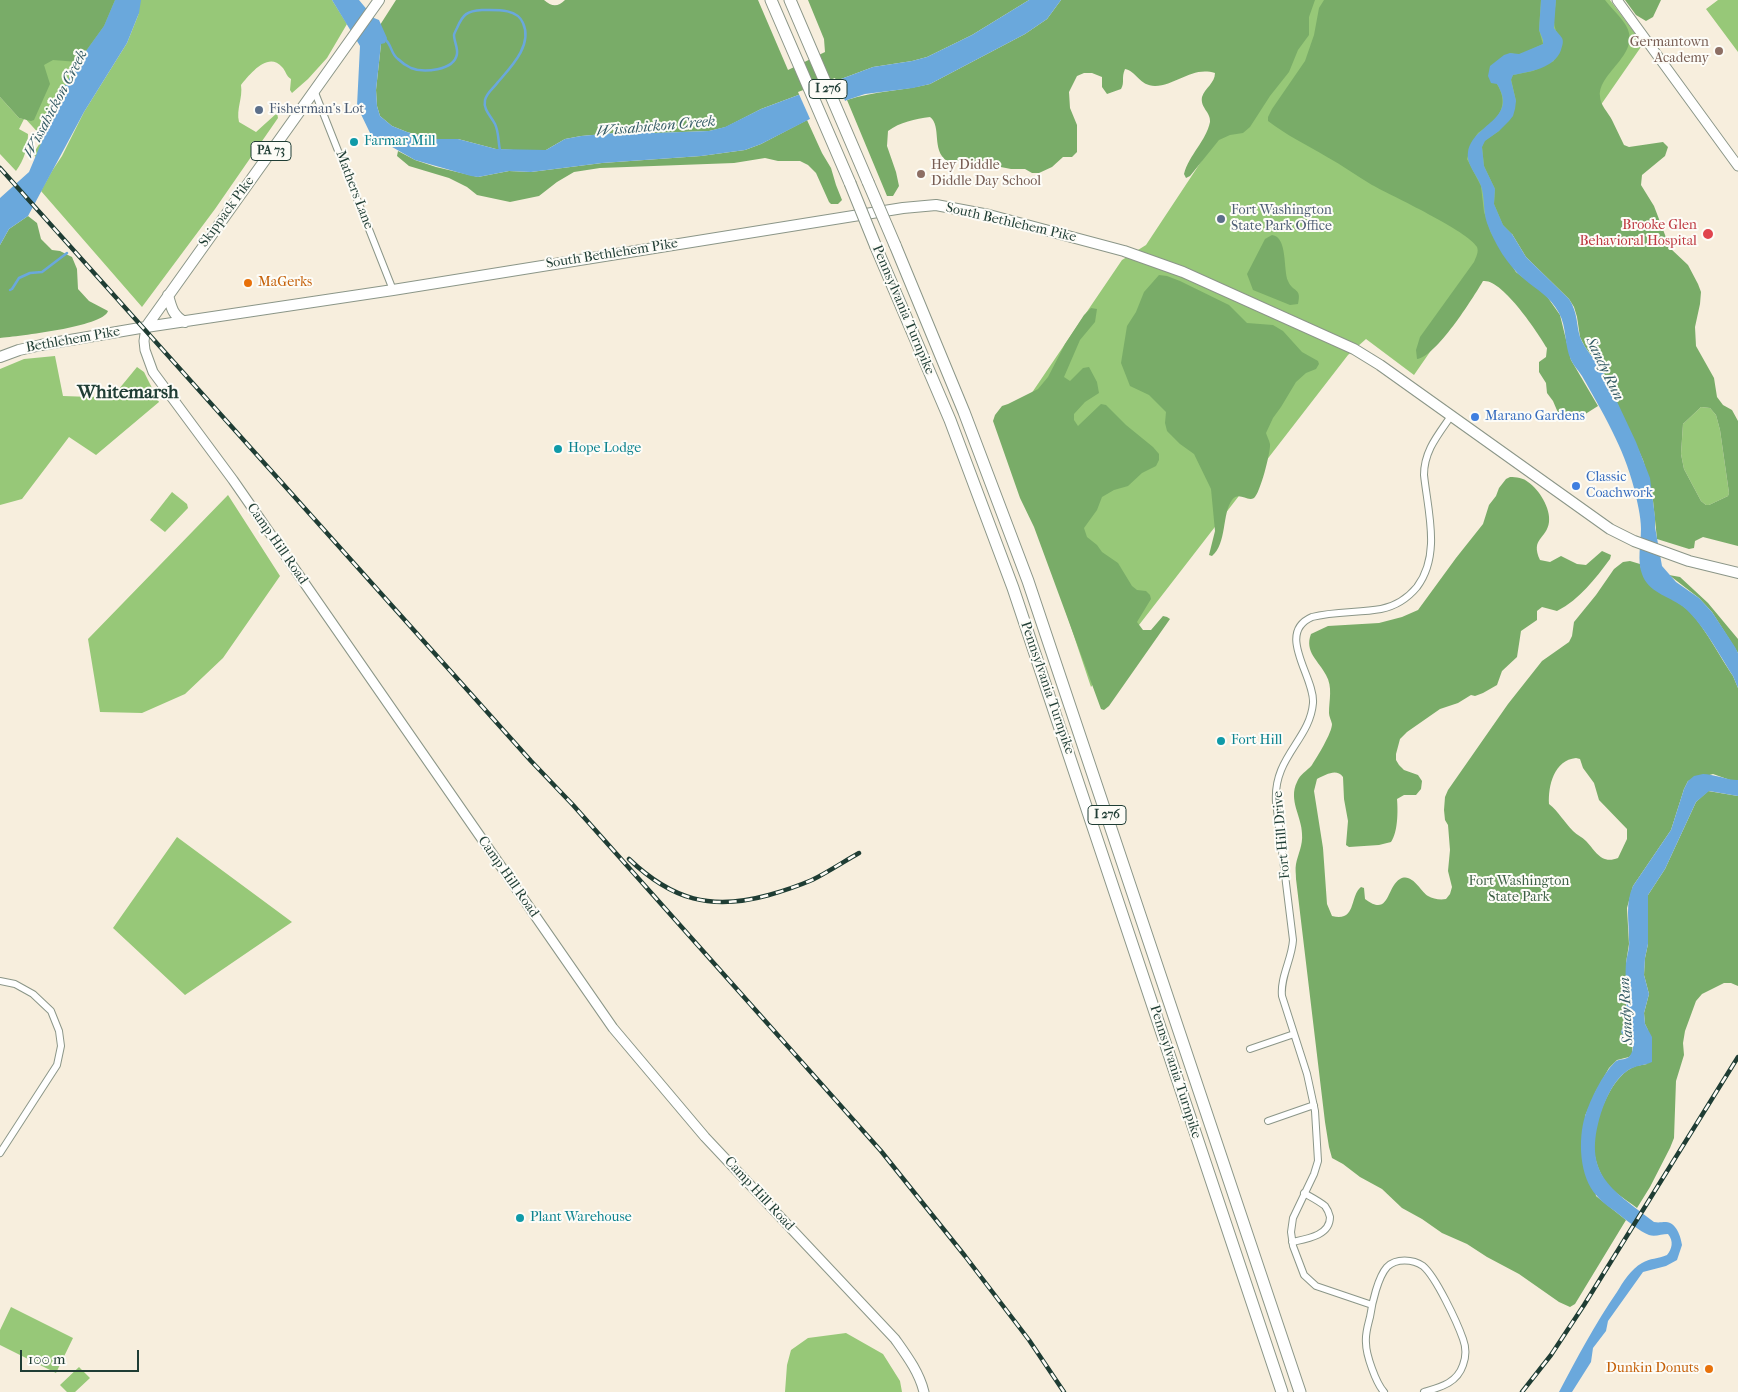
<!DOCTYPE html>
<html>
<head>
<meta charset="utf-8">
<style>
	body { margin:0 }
	#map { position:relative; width:1738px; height:1392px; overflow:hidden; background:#f7eedd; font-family:"IM FELL French Canon",serif }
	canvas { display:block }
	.scale { position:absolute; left:20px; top:1350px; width:119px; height:22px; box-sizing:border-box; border:2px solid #1f3d34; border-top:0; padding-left:6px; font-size:15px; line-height:18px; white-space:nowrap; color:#1f3d34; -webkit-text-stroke:4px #fdfcf7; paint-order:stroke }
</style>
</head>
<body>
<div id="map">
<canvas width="1738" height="1392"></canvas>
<div class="scale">100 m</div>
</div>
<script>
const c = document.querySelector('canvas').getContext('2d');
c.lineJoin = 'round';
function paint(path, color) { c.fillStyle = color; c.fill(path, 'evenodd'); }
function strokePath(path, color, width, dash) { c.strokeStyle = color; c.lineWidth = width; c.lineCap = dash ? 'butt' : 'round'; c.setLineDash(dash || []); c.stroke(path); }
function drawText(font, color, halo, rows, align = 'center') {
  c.font = font + ' "IM FELL French Canon",serif'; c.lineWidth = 4; c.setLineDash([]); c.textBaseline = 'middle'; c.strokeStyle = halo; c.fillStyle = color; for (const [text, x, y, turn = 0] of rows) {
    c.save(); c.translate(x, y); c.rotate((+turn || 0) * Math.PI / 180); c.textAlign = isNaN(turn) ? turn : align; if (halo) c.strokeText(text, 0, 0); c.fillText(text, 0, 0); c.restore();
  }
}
paint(new Path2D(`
	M0,0H332L347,24L327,58L308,79L292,93L290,90L291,79C286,76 286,71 282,67C268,51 250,74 241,85C243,98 236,109 239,122L256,132L277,113L278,118L215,209L142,307L41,191L52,171L62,156L84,112L127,43L139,13L47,169L33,154L43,138L0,91Z
	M1308,0H1610L1643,44L1414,375L1366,339L1348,355L1091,687L1050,564L1029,397L1122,260L1146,245Z
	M1718,0H1738V52L1706,9Z
	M0,97L19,118L24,119L19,129L28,134C28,147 24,160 16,171L0,154Z
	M55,356L63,396L91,397L114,395L137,367L144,372L159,402L96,455L69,437L22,499L0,505V369L24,359Z
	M1701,407L1710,408L1716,415L1720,430L1729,493L1728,496L1709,505H1706L1701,501L1684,469L1681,454L1683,424Z
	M172,492L187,504L188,508L165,532L150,520Z
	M228,495L280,576L223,658L185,694L142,713L100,712L88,639Z
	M177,837L292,922L185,995L113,928Z
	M11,1307L73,1338L56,1373L0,1345V1330Z
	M846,1333L883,1354L900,1381L902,1392H785L787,1365L791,1350L808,1338Z
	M79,1367L90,1378L75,1392H67L60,1385Z`), '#97c878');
paint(new Path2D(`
	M0,0H115L104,26L78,62L53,60L44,65L50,84L34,120L31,121L19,118L0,97Z
	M396,0H544C552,7 558,7 565,0H758L788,70L825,52L824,39L808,0H1029L972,35L927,57L912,61L873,67L761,109L726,127L709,131L655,133L638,131L581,136L565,139L546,150L531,151L496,149L458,139H433L407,132L392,126L380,116L377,106L376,90L381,44L380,25Z
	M1061,0H1315L1309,17V35L1298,50L1289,72L1270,96L1250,127L1243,133L1230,135L1219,140L1190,176L1186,178L1184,174C1189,155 1206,141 1210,122C1211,112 1200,108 1202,97C1205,88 1215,83 1215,73C1192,66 1177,85 1155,86C1140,86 1136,71 1125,69C1121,78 1125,82 1121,89L1107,94L1102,87V77L1092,73H1084L1077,76L1069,92L1070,108L1077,125V152L1072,157H1063L1052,167L1039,173H1032L1025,169H1011L970,161H947C931,150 942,126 930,117C915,119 900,122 888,131L887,146L896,172L899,186L893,196H887L847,100C874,91 902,91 930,84L1025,34L1047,19Z
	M1324,0H1541L1539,30L1543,44L1519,55L1510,53L1497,84C1508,102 1502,116 1485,128C1483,130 1480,131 1478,133C1473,139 1470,151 1467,159L1481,186L1484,212L1491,233L1516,272L1546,295L1560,315L1571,360L1598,406L1579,418L1570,420L1564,419L1559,415L1553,401L1547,393L1546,383L1539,372V362L1546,357L1547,348C1538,333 1502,278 1483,281C1473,298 1436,357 1417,359L1416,350L1420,337L1474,262C1476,257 1479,252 1477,247C1468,231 1392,196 1372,185C1357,176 1342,165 1327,157C1307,145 1286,135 1268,121V117L1272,109L1305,61L1314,35L1319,8Z
	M1556,0H1605C1611,8 1620,16 1625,24C1644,53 1598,72 1600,96C1600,105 1608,112 1612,120C1616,128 1620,137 1624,145L1629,147L1663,142L1668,147L1665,156L1642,175L1641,185L1654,206L1670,248L1688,265L1698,284L1701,292L1700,304L1695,327L1696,346L1714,378L1717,397L1723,405L1732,410L1738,421V546L1703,537L1695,541L1694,548L1689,549L1657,539L1652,491L1643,460L1600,366L1585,347L1580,337L1577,317L1574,307L1569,299L1526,257L1512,234L1503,225L1494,204L1495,189L1484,166L1482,147L1484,141L1499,131L1516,101L1511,79L1513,75L1533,71L1554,61L1558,34C1551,24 1555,12 1556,0ZM1701,407L1710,408L1716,415L1720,430L1729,493L1728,496L1709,505H1706L1701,501L1684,469L1681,454L1683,424Z
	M1625,0H1661L1653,17L1646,21L1636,15Z
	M807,120L822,153L831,168L836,185L842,200L838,204H831L829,202L816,173L808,165L800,161H778L765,158L734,163L600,168L574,172L557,182L539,196L510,202L477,195L467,187L449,178L409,166L397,156L398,151L415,160L436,167L478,177L509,171L531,172L602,163L701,156L745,150L761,144Z
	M28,216L37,223L41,239L52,250L60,251L72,257L77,269L78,289L89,301L108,311C103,327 18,336 0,338V245L9,229Z
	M1272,235C1288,237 1283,270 1288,281C1293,293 1302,287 1298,304L1290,305L1253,290L1247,274L1265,239Z
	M1159,275L1167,276L1180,281L1229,305L1247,323L1273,325L1283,331L1302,352L1318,361L1319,364L1316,369L1306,373L1296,382L1281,407L1273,418L1266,433C1267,436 1269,440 1270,444C1271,451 1260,494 1254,498C1247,502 1239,491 1232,500C1222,513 1227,544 1212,556L1209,555L1215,531L1211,489L1194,454L1180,444L1167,431L1165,423L1166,412L1149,395L1130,386L1121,363L1127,326L1136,312L1144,292Z
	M1091,308L1097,309L1095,322L1080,340L1064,377L1070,381L1083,368L1089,367L1097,382L1099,393L1085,402L1074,414V420L1078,426L1080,424L1101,404L1106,405L1126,425L1153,447L1159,454V460L1156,466L1142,473L1128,486L1114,490L1102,497L1097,510L1084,528L1087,537L1097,545L1102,552L1118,563L1132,586L1137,590L1146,591L1150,595L1151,599L1137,622L1143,630H1151L1163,616L1167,617L1170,619L1109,706L1104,710L1101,709L1034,527L1020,498L993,421L995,415L1002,406L1008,404L1038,389L1048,377L1065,344L1084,315Z
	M1510,477C1516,477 1524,478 1528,482C1539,489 1551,509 1549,522C1547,539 1530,538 1540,560L1550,562L1561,556L1577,564L1586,565L1602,551L1611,555L1610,559C1595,579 1580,599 1557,611L1542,607L1537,611V620L1521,631L1517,657L1502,671L1497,685L1483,693L1475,696L1471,695L1458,703L1440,709L1407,732L1400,739L1396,754V760L1399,765L1404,770L1418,775L1422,781L1421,789L1416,795H1404L1397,799C1398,811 1398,832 1391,842L1379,845L1349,847L1346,845L1348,821L1344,799L1343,777C1336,768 1326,775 1317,779L1314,791L1323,848L1327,904L1332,916C1357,922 1349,897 1361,887L1364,888L1365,899C1390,918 1386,887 1400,879C1412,872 1421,892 1428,896C1433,899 1440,900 1446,899L1450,894L1452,887L1448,871L1450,850L1448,825L1445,820L1444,810L1445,797L1448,790L1508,704L1542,661L1569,642L1572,636L1574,622L1596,595L1614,569L1623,562L1630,561L1640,564C1646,595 1669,592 1689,611C1704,626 1720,657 1733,676L1738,688V780L1733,781L1713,774L1688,781L1684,789L1671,830L1633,886L1627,908L1629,944L1626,963V1018L1621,1032L1623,1035L1630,1027L1633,1038L1632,1054L1629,1057L1617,1060L1609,1068L1596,1091L1585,1116L1596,1196L1626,1220L1575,1304L1570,1307L1559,1302L1519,1274L1487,1257L1467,1244L1442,1233L1422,1219L1402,1208L1382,1189L1360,1177L1343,1164L1332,1158L1329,1147L1325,1122L1296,879C1296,874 1295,869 1296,864C1298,854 1303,845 1302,834C1302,817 1288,800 1297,782C1300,774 1307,771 1312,765C1317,757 1332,733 1332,724C1331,720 1329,716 1329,713C1329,700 1333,687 1326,675C1319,661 1304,652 1311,634L1328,626L1379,623L1402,617L1418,610L1456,558L1483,524L1489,505L1496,496L1499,488L1506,479ZM1576,758L1580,759L1583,768L1594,783L1599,800L1627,829V839L1618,858C1601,865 1595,850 1586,841C1582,837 1577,835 1573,831C1564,822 1559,812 1549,804C1548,786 1554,760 1576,758Z
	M1669,575L1680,577L1708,603L1738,639V653L1712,612L1699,598Z
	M1708,791L1738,796V986L1731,983H1724L1702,994L1696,1001L1685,1031L1683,1043L1684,1055L1676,1081L1674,1138L1670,1148L1650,1187L1637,1208C1624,1198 1608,1190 1601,1174C1596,1164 1593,1151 1594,1140C1596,1117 1612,1074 1636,1066C1639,1065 1644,1065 1647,1064L1648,1030L1645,1024L1644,1013L1649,994L1644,975L1645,958L1648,944V895L1665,869L1696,802Z`), '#79ac68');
paint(new Path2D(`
	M115,0H141L139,13L127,43L84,112L28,216L9,229L0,245V198L29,172L65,86L78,62L104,26Z
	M332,0H359L374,18L379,20L387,38L385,43L381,44L376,90L377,106L380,116L392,126L407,132L433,139H458L496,149L546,150L565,139L581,136L638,131L655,133L709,131L725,127L761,109L873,67L912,61L927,57L972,35L1029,0H1061L1047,19L1025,34L930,84L913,88L865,94L847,100L761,144L745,150L701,156L602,163L531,172L509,171L478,177L471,176L415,160L371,135L357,106L360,46Z
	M1541,0H1556L1554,28C1556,31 1560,35 1562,38C1564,42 1562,46 1561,50C1555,68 1529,72 1513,75L1511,80L1516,101L1515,109L1513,116L1509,121L1499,131L1485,141L1482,147L1484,166L1495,189L1494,204L1503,225L1512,234L1526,257L1569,299C1578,313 1576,323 1580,337C1585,351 1598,361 1604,374L1636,442L1650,478L1655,517V527L1662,566L1676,582L1699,598L1712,612L1735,647L1738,653V688L1733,676C1720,656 1701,620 1682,606C1668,596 1648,592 1642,574C1637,561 1641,543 1641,529C1641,516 1637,501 1634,488C1624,448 1602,411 1582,376C1578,370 1574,366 1571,360C1564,345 1567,327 1559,313C1550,296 1538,291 1524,279C1508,266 1494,243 1487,223C1483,211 1485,198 1481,186C1477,174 1466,165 1468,152C1473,123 1519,120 1497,84L1491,83L1488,76L1490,66L1504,55L1510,53L1519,54L1543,44V40L1539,30Z
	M1703,774C1713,774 1732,781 1738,780V796L1709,791L1696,802L1665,869L1648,895V944L1645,958L1644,975L1649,994L1644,1013L1645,1024L1652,1037V1062C1644,1066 1635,1065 1627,1071C1614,1080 1606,1098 1601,1113C1582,1174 1610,1188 1654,1222C1659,1223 1661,1222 1666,1222C1676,1222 1681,1237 1682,1245L1677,1260L1666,1266L1643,1272L1608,1321L1606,1331L1593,1348L1591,1362L1572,1392H1559C1577,1358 1595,1324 1617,1292C1623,1282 1631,1269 1642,1263C1650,1258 1658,1259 1667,1255C1672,1249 1674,1241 1668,1234C1662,1234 1655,1237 1649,1235C1639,1231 1629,1222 1621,1216C1613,1209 1603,1204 1597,1196C1579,1177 1578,1139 1585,1116C1591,1098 1602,1075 1615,1062C1619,1058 1628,1061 1631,1054C1635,1047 1633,1035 1631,1028L1623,1035L1621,1032C1631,1012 1624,985 1626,963C1627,955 1630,947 1629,940C1629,921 1625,903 1633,886L1671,830L1684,789L1688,781L1694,776Z`), '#6aa8dc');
paint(new Path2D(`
	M835,78L846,103L811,121L798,92Z`), '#f7eedd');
strokePath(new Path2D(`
	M384,38C393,46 390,53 398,59C401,62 407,66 411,68C423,73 454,71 457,54C458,48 454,41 454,35C454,34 457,28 457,28C463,14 467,11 482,10C495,10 517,8 523,23C533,45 511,67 498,82C493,89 487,92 485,100C483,110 491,116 495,124C499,132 498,142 500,150
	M10,290L12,289L19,278L30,273L42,272L67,253`), '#6aa8dc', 2.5);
const street = new Path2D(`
	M314,90L393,290
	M0,981L15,984L33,994L51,1011L59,1031L61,1046L57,1065L0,1153
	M1250,1049L1294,1034
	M1268,1121L1314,1105
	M1292,1242C1306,1239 1330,1236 1330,1217C1329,1213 1328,1210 1325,1206C1319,1201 1311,1197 1304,1193
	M1372,1305L1316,1286L1304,1275L1293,1246L1291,1232L1293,1218L1314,1174L1318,1161L1315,1111L1307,1074L1282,996C1280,977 1292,959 1293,940L1276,802C1273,757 1310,740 1313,703C1315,677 1275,633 1312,617C1335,611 1359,613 1381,609C1396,606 1407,599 1417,587C1441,555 1428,512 1424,475C1424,451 1438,435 1451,416
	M1384,1392C1376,1383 1366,1355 1366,1343C1365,1334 1368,1325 1370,1317C1372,1303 1378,1277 1387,1267C1396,1258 1413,1259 1423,1266C1436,1277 1457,1322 1463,1339C1466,1347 1466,1357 1463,1365C1457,1383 1441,1387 1424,1392`);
const secondary = new Path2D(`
	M1617,0L1738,166
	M146,327L144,341L145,350L153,372L233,480L613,1028L705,1137L895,1339C907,1356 919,1372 924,1392`);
const primary = new Path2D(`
	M168,295C171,307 173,316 185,322
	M146,327L379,0
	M0,357L19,350L41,345L146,327L393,290L903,208L936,205L989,215L1124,251L1183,272L1354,349L1380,365L1610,529L1634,541L1689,561L1738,573`);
const highway = new Path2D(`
	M771,0L850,183
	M790,0L868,182
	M895,245L964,412L1028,581L1300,1392
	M876,247L950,420L1013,588L1282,1392`);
strokePath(street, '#8b9688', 8);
strokePath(secondary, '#8b9688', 11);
strokePath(primary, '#8b9688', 12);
strokePath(highway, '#8b9688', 13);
strokePath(street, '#fff', 6);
strokePath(secondary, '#fff', 9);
strokePath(primary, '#fff', 10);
strokePath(highway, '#fff', 11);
const rail = new Path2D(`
	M0,168L531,761L573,805L881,1151L965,1256L1029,1340L1064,1392
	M629,859C672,900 711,911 769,895C783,891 798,886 812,880C828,872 843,862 859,853
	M1522,1392L1551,1355L1584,1305L1738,1057`);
strokePath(rail, '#1f3d34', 4.5);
strokePath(rail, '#fdfcf7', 2.5, [8]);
const highwayBridge = new Path2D(`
	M868,182L895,245
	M850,183L876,247`);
strokePath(highwayBridge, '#8b9688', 13, []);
strokePath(highwayBridge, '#fff', 11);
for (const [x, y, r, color] of [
	[1719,51,5,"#8d6e63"],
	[259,110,5,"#5c6f8a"],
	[354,142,5,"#0f9aa8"],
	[921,174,5,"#8d6e63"],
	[1221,219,5,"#5c6f8a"],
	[1708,234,6,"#e0444e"],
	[248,283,5,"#e8710a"],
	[1475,417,5,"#3f7fe0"],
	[558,449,5,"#0f9aa8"],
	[1576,486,5,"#3f7fe0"],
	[1221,741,5,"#0f9aa8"],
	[520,1218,5,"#0f9aa8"],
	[1709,1369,5,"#e8710a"]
]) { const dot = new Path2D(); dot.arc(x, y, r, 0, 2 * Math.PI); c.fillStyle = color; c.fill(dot); strokePath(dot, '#fdfcf7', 2); }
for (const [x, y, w] of [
	[828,89,38],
	[271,151,40],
	[1107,815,38]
]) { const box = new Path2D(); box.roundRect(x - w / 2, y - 9.5, w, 19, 4); c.fillStyle = '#fdfcf7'; c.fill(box); strokePath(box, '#1f3d34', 1); }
drawText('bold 12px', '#1f3d34', null, [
	["I 276",828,89],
	["PA 73",271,151],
	["I 276",1107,815]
]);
drawText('14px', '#785e54', '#fdfcf7', [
	["Germantown",1709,43],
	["Academy",1709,59],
	["Hey Diddle",931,166,"left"],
	["Diddle Day School",931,182,"left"]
], 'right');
drawText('14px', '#4e5e75', '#fdfcf7', [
	["Fisherman's Lot",269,110],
	["Fort Washington",1231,211],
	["State Park Office",1231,227]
], 'left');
drawText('14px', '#0d838f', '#fdfcf7', [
	["Farmar Mill",364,142],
	["Hope Lodge",568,449],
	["Fort Hill",1231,741],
	["Plant Warehouse",530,1218]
], 'left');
drawText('14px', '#1f3d34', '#fdfcf7', [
	["Mathers Lane",354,190,69],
	["Skippack Pike",227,212,-54],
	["South Bethlehem Pike",1011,223,13],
	["South Bethlehem Pike",612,254,-9],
	["Pennsylvania Turnpike",903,310,67],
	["Bethlehem Pike",73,340,-10],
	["Camp Hill Road",277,544,55],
	["Pennsylvania Turnpike",1047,688,71],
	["Fort Hill Drive",1282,835,-95],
	["Camp Hill Road",508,877,55],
	["Pennsylvania Turnpike",1175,1072,72],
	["Camp Hill Road",759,1194,47]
]);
drawText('14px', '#be3a42', '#fdfcf7', [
	["Brooke Glen",1697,226],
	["Behavioral Hospital",1697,242]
], 'right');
drawText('14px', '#c56008', '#fdfcf7', [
	["MaGerks",258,283],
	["Dunkin Donuts",1699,1369,"right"]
], 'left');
drawText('14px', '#366cbe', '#fdfcf7', [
	["Marano Gardens",1485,417],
	["Classic",1586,478],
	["Coachwork",1586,494]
], 'left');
drawText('14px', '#3d6045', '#fdfcf7', [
	["Fort Washington",1519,882],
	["State Park",1519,898]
]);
drawText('italic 15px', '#365d66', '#fdfcf7', [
	["Wissahickon Creek",56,104,-62],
	["Wissahickon Creek",656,127,-5],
	["Sandy Run",1604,369,64],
	["Sandy Run",1627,1011,-93]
]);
drawText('bold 19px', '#1f3d34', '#fdfcf7', [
	["Whitemarsh",128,393]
]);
</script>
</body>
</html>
